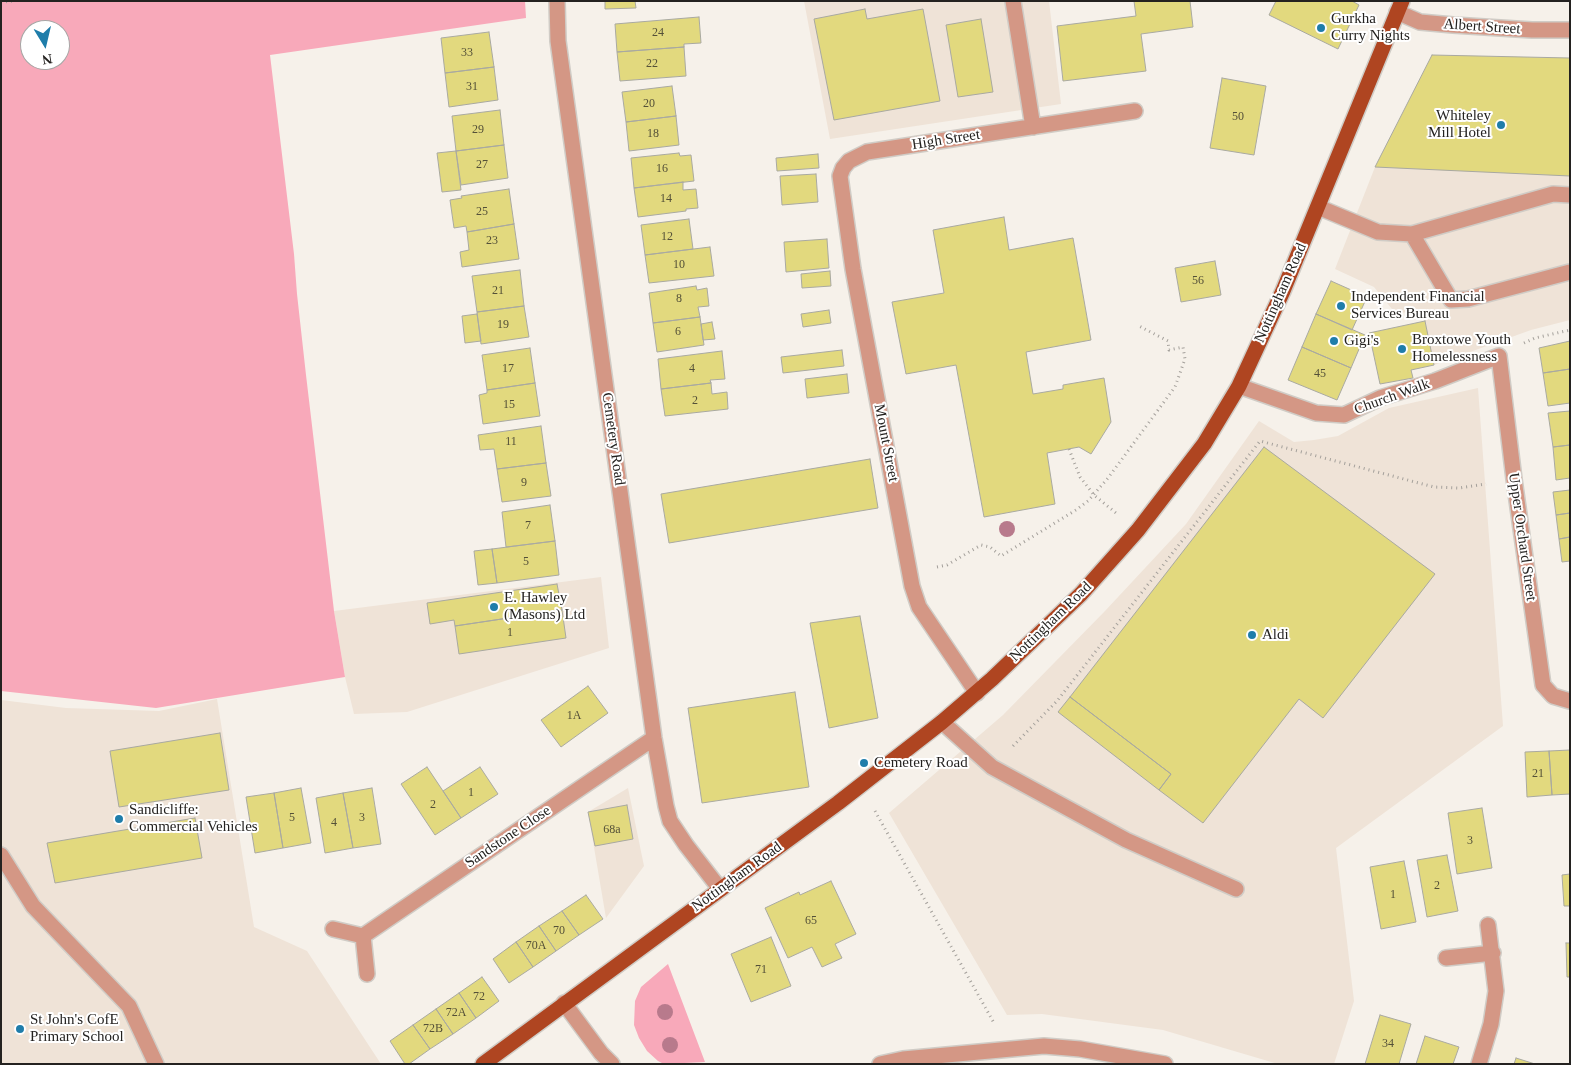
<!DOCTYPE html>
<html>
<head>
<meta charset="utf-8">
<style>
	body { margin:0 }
	#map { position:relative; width:1571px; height:1065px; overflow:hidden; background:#f6f1ea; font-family:"Times New Roman",serif }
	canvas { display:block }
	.frame { position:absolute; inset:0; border:2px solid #242220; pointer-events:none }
	.north { position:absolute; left:20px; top:20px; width:50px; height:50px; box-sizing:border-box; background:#fff; border:1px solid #a7a7a6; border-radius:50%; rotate:171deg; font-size:14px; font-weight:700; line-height:20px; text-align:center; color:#242220 }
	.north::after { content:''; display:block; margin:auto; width:18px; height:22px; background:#1f7daa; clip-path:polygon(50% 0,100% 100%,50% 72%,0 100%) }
</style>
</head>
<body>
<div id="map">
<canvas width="1571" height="1065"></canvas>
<div class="frame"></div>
<div class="north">N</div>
</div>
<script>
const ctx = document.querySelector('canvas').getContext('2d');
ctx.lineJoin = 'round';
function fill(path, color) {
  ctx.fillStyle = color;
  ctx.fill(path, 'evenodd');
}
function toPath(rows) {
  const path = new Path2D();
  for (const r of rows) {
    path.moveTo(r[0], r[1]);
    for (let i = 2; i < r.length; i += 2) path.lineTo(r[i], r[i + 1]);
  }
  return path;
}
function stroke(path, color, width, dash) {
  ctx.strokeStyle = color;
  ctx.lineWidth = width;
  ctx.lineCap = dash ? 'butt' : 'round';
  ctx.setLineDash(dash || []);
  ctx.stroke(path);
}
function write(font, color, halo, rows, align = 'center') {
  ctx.font = font + ' "Times New Roman",serif';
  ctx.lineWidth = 4;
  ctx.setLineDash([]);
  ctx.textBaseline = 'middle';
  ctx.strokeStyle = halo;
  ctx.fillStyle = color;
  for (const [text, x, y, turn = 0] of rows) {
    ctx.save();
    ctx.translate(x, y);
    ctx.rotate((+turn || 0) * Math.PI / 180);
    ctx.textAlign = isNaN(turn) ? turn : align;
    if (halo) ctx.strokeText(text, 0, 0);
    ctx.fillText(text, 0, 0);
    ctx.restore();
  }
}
fill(toPath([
	[804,1,1049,1,1061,104,830,139],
	[1432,55,1570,58,1570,320,1531,330,1434,365,1422,309,1396,314,1374,287,1335,269,1375,167],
	[1478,388,1503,726,1336,848,1354,1001,1334,1064,1278,1064,1163,1030,1042,1014,1007,1015,889,813,1003,715,1105,611,1186,524,1259,421,1294,442,1314,440,1338,436,1389,408],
	[601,577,609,648,407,712,354,714,345,677,334,611],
	[217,699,254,927,307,951,381,1064,1,1064,1,700,66,708,159,711],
	[628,788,644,866,606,918,588,812]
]), '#efe3d7');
fill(toPath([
	[1,1,525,1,526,18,270,55,294,254,297,294,306,375,334,611,345,677,156,708,1,691],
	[30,30,60,30,60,60,30,60],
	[668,964,705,1062,664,1064,658,1061,647,1051,639,1038,634,1025,635,1001,641,987]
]), '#f8a9ba');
const building = toPath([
	[605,1,635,1,636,8,605,9,605,1],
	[1134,1,1190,1,1193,27,1141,34,1146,71,1063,81,1057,26,1136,16,1134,1],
	[1276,1,1352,1,1359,5,1338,49,1269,15,1276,1],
	[865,9,867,19,923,9,940,101,834,120,814,19,865,9],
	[699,17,701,43,684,44,684,47,617,52,615,24,699,17],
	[981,19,993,92,958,97,946,25,981,19],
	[489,32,494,67,445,73,441,38,489,32],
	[684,47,686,76,620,81,617,52,684,47],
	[1432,55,1570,58,1570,176,1375,167,1432,55],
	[494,67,498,100,449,107,445,73,494,67],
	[1222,78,1266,86,1254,155,1210,148,1222,78],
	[672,86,676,116,626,122,622,92,672,86],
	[500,110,504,145,456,151,452,116,500,110],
	[676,116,679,145,629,151,626,122,676,116],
	[504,145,508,178,461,185,456,151,504,145],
	[456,151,461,190,442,192,437,153,456,151],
	[679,153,680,156,691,155,694,181,634,188,631,158,679,153],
	[818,154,819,168,777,171,776,158,818,154],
	[816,174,818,202,782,205,780,176,816,174],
	[683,182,683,190,696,189,698,208,686,209,686,211,638,217,634,188,683,182],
	[509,189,514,224,467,232,466,226,454,228,450,200,462,198,461,196,509,189],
	[1004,217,1009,250,1073,238,1091,340,1026,352,1033,394,1063,389,1063,385,1104,378,1111,422,1091,454,1079,447,1047,453,1055,504,984,517,956,365,906,374,892,302,944,293,933,230,1004,217],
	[689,219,693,249,645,255,641,225,689,219],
	[514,224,519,259,462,267,460,252,469,250,467,232,514,224],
	[827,239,829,268,786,272,784,242,827,239],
	[710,247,714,276,649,283,645,255,710,247],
	[1215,261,1221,295,1181,302,1175,268,1215,261],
	[520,270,524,306,477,312,472,276,520,270],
	[830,271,831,286,802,288,801,274,830,271],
	[1331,281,1367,297,1352,330,1316,314,1331,281],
	[696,286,697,290,707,288,709,306,698,307,700,317,653,323,649,293,696,286],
	[524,306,529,337,481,344,477,312,524,306],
	[829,310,831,323,803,327,801,314,829,310],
	[477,314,481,341,465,343,462,316,477,314],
	[1316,314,1365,335,1351,368,1302,347,1316,314],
	[700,317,704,345,657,352,653,323,700,317],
	[1425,321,1434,365,1411,370,1413,378,1380,384,1369,333,1425,321],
	[712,322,715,339,703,340,701,324,712,322],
	[1570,341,1570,369,1543,373,1539,348,1570,341],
	[1302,347,1351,368,1337,400,1288,380,1302,347],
	[530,348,535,383,487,390,482,355,530,348],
	[842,350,844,366,783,373,781,357,842,350],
	[722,351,725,379,710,380,711,383,661,389,658,359,722,351],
	[1570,369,1570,403,1548,406,1543,373,1570,369],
	[847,374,849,393,807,398,805,379,847,374],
	[535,383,540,416,483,424,479,395,487,393,487,390,535,383],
	[711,383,712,394,727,392,728,409,665,416,661,389,711,383],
	[1570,411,1570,445,1553,447,1548,413,1570,411],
	[541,426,546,463,497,469,494,449,480,450,478,435,541,426],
	[1570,445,1570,478,1556,480,1553,447,1570,445],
	[1264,447,1435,574,1323,718,1299,699,1203,823,1159,790,1171,774,1070,697,1264,447],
	[870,459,878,508,669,543,661,494,870,459],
	[546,463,551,496,502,502,497,469,546,463],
	[1570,490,1570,513,1556,515,1553,492,1570,490],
	[550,505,555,541,506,547,502,512,550,505],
	[1570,513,1570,537,1559,539,1556,515,1570,513],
	[1570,537,1570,561,1562,562,1559,539,1570,537],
	[555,541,559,575,497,583,492,549,555,541],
	[492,549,497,583,478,585,474,551,492,549],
	[557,584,562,610,455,626,454,620,430,624,427,603,557,584],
	[562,610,566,638,459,654,455,626,562,610],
	[860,616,878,718,829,728,810,623,860,616],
	[588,686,608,713,561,747,541,720,588,686],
	[795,692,809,787,702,803,688,708,795,692],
	[1070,697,1171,774,1159,790,1058,712,1070,697],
	[220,733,229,790,119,807,110,751,220,733],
	[1570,750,1570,794,1552,795,1549,751,1570,750],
	[1549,751,1552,795,1527,797,1525,752,1549,751],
	[427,767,461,818,435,835,401,784,427,767],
	[480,767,498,794,461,818,443,791,480,767],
	[301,788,311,843,283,848,274,793,301,788],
	[372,788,381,844,353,848,343,793,372,788],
	[274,793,283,848,255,853,246,797,274,793],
	[343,793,353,848,325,853,316,798,343,793],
	[627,805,633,839,595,846,588,812,627,805],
	[1482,808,1492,868,1457,874,1448,813,1482,808],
	[195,818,202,858,55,883,47,843,195,818],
	[1447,855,1458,911,1427,917,1417,860,1447,855],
	[1404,861,1416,922,1381,929,1370,867,1404,861],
	[1570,874,1570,906,1564,906,1562,875,1570,874],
	[831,881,856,934,835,944,842,958,822,967,812,947,788,958,765,908,799,892,800,895,831,881],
	[586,895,603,919,579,935,562,911,586,895],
	[562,911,579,935,556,951,539,926,562,911],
	[539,926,556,951,533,967,516,942,539,926],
	[771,937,791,986,751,1002,731,954,771,937],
	[516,942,533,967,509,983,493,959,516,942],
	[1566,943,1570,943,1570,977,1567,977,1566,943],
	[482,977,499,1001,476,1018,459,993,482,977],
	[459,993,476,1018,453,1034,436,1009,459,993],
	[436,1009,453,1034,430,1049,413,1025,436,1009],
	[1380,1015,1411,1024,1399,1064,1365,1064,1380,1015],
	[413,1025,430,1049,409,1064,405,1064,390,1041,413,1025],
	[1425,1036,1459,1047,1453,1064,1416,1064,1425,1036],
	[1516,1058,1535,1064,1514,1064,1516,1058]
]);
fill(building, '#e2d97e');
stroke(building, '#a9a9a1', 1);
const minor = toPath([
	[557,1,558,41,654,738,666,806,670,821,686,845,720,889],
	[1013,1,1033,127],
	[1397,12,1420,22,1453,25,1532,30,1570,30],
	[1318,207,1378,232,1412,234,1553,194,1570,195],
	[1412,234,1451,300,1468,299,1570,272],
	[1239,386,1316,413,1344,415,1380,398,1435,381,1499,356,1514,479,1543,685,1553,696,1570,701],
	[977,693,919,607,912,586,853,269,840,176,843,168,849,161,867,152,1135,111],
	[942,722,992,767,1126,840,1236,889],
	[1,855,33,906,129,1006,156,1064],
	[333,929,363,936,367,974],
	[363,936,654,738],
	[1446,958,1493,953],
	[564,1003,601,1053,612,1064],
	[880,1064,903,1059,1044,1046,1080,1049,1165,1064],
	[1479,1064,1491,1024,1496,991,1488,925]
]);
const major = toPath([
	[483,1064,838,803,942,722,992,679,1081,594,1138,530,1204,444,1239,386,1283,291,1402,1]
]);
stroke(minor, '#d0ccc6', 18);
stroke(major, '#d0ccc6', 18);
stroke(toPath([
	[1,2,15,1],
	[1524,343,1535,338,1570,330],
	[1069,449,1080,477,1094,495,1116,513],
	[937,567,947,565,981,545,990,547,1001,556,1076,510,1088,501,1108,478,1175,387,1185,359,1183,347,1169,350,1168,341,1137,325],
	[1013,746,1057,701,1260,441,1434,487,1459,488,1486,484],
	[875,811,994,1023]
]), '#a4a09b', 3, [1, 4]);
stroke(minor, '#d49785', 15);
stroke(major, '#af4521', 15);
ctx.fillStyle = '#b87a8c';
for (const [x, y] of [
	[1007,529],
	[665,1012],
	[670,1045]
]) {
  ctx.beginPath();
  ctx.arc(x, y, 8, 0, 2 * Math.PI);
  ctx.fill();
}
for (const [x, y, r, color] of [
	[1321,28,5,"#1f7daa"],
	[1501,125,5,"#1f7daa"],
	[1341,306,5,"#1f7daa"],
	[1334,341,5,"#1f7daa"],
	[1402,349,5,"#1f7daa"],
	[494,607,5,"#1f7daa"],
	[1252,635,5,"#1f7daa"],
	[864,763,5,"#1f7daa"],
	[119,819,5,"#1f7daa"],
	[20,1029,5,"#1f7daa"]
]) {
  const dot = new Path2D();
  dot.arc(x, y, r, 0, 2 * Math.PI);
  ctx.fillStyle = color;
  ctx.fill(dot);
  stroke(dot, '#fff', 2);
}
write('12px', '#545038', null, [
	["24",658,33],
	["33",467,53],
	["22",652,64],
	["31",472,87],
	["20",649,104],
	["50",1238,117],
	["29",478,130],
	["18",653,134],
	["27",482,165],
	["16",662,169],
	["14",666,199],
	["25",482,212],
	["12",667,237],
	["23",492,241],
	["10",679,265],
	["56",1198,281],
	["21",498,291],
	["8",679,299],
	["19",503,325],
	["6",678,332],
	["17",508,369],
	["4",692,369],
	["45",1320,374],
	["2",695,401],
	["15",509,405],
	["11",511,442],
	["9",524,483],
	["7",528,526],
	["5",526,562],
	["1",510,633],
	["1A",574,716],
	["21",1538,774],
	["1",471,793],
	["2",433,805],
	["5",292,818],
	["3",362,818],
	["4",334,823],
	["68a",612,830],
	["3",1470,841],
	["2",1437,886],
	["1",1393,895],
	["65",811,921],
	["70",559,931],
	["70A",536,946],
	["71",761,970],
	["72",479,997],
	["72A",456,1013],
	["72B",433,1029],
	["34",1388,1044]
]);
write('15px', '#242220', '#fff', [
	["Gurkha",1331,19],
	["Curry Nights",1331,36],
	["Whiteley",1491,116,"right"],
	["Mill Hotel",1491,133,"right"],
	["Independent Financial",1351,297],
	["Services Bureau",1351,314],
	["Broxtowe Youth",1412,340],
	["Homelessness",1412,357],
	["Gigi's",1344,341],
	["E. Hawley",504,598],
	["(Masons) Ltd",504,615],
	["Aldi",1262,635],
	["Cemetery Road",874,763],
	["Sandicliffe:",129,810],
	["Commercial Vehicles",129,827],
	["St John's CofE",30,1020],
	["Primary School",30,1037]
], 'left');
write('15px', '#242220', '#fff', [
	["Albert Street",1482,27,4],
	["High Street",946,140,-9],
	["Nottingham Road",1281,293,-66],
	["Church Walk",1392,397,-20],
	["Cemetery Road",613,439,82],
	["Mount Street",886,443,79],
	["Upper Orchard Street",1522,537,82],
	["Nottingham Road",1051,622,-44],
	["Sandstone Close",508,837,-34],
	["Nottingham Road",737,877,-36]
]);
</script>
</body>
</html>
